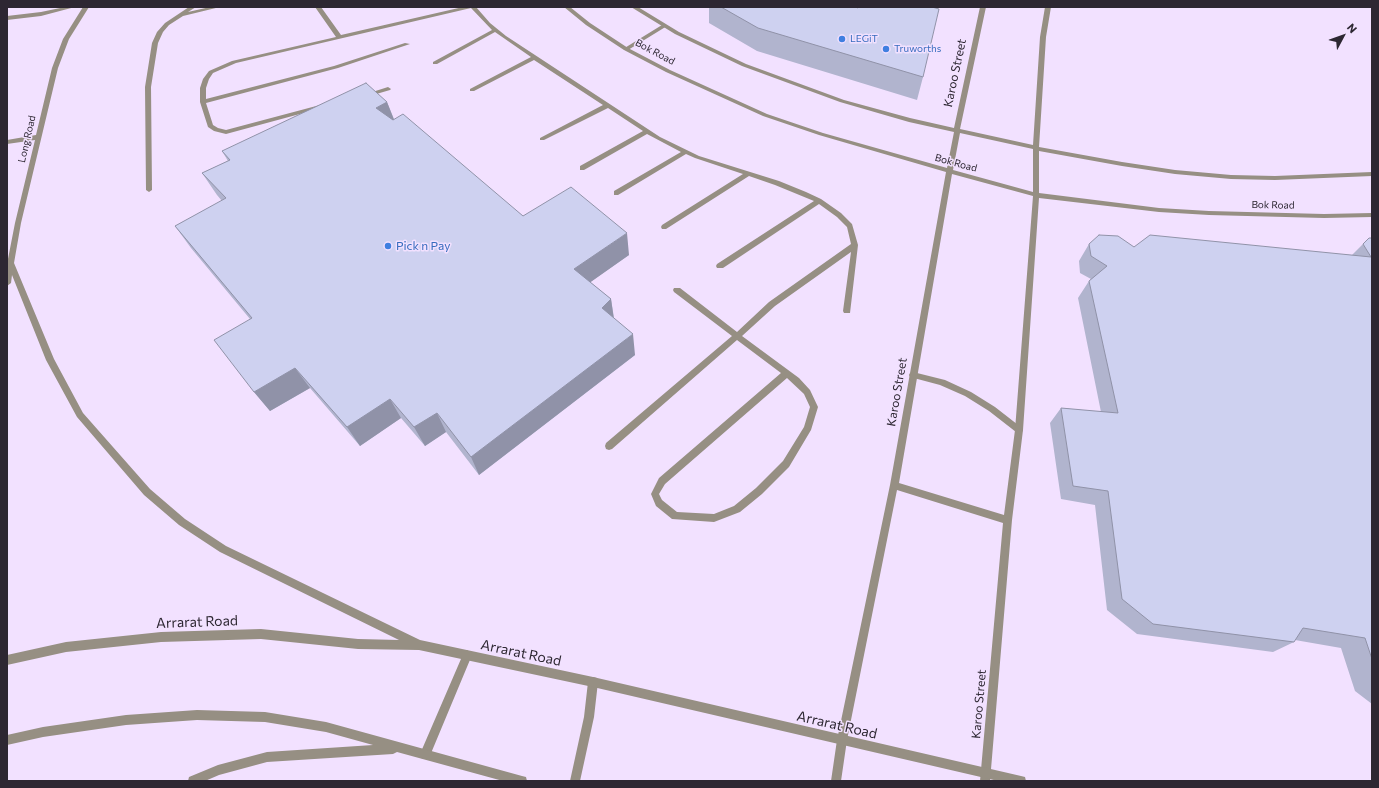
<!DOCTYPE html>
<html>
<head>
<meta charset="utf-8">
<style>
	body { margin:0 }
	#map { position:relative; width:1379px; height:788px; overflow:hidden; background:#f2e1ff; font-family:Commissioner,sans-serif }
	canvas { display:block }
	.frame { position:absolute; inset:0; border:8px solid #2d2732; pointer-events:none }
	.north { position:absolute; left:1323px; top:16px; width:40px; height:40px; -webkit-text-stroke:3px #f2e1ff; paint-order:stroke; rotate:49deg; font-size:11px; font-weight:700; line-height:16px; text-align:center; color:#2d2732 }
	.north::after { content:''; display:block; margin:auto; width:14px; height:18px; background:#2d2732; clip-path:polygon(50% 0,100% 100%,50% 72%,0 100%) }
</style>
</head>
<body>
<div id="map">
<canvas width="1379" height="788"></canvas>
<div class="frame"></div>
<div class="north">N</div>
</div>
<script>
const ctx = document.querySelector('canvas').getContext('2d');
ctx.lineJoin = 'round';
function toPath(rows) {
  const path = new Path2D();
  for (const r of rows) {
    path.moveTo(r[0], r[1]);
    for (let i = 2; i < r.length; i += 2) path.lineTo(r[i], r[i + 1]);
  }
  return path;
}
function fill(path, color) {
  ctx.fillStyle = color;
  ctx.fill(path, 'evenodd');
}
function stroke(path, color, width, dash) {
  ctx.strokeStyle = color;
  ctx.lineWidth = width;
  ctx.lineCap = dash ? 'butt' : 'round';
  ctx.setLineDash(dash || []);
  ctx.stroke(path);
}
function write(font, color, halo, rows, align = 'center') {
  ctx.font = font + ' Commissioner,sans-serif';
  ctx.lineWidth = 3;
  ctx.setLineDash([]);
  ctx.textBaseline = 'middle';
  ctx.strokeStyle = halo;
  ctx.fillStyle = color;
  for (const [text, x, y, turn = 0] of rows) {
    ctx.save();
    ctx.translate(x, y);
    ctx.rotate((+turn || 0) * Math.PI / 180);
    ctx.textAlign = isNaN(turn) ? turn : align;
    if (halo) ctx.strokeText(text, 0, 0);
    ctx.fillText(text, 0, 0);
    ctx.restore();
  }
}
fill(toPath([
	[189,7,196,7,188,12,210,7,220,7,183,16,169,25,163,32,158,43,151,87,152,190,149,192,146,190,145,87,152,43,157,32,165,23,189,7],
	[315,7,321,7,341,35,463,7,476,7,490,23,506,36,660,137,699,156,779,181,806,192,821,199,841,213,852,224,858,245,850,313,844,313,843,311,851,252,775,306,742,336,799,378,810,390,818,407,811,430,789,467,762,494,740,512,714,522,672,519,656,506,651,494,659,478,781,373,737,340,612,449,609,450,606,449,605,446,606,443,732,336,674,292,673,290,674,288,680,288,737,332,769,302,851,244,847,227,837,217,819,204,723,268,717,268,716,266,717,264,814,201,775,185,749,176,666,229,662,229,661,227,662,225,743,174,695,158,686,154,618,195,614,195,614,191,681,152,647,134,584,170,580,170,580,166,643,131,608,108,544,140,540,140,540,138,603,105,534,60,474,91,470,91,470,89,531,57,495,32,437,64,433,64,433,62,492,30,471,8,236,63,213,73,209,79,206,88,206,99,334,66,405,43,410,44,338,68,206,103,213,125,218,128,226,130,320,105,323,107,322,108,226,134,214,131,208,127,200,102,200,88,203,79,209,71,232,61,336,37,315,7],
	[787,378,804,394,810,407,804,427,783,461,756,488,734,506,714,514,677,512,662,500,659,494,665,484,787,378],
	[662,25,667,26,628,50,623,49,662,25],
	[388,87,391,89,390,90,366,97,363,95,388,87],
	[913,372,945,380,971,392,995,407,1022,428,1023,430,1022,432,1019,434,1016,432,989,411,965,396,940,385,910,377,909,375,910,373,913,372],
	[467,650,470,652,472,655,429,758,425,759,421,758,420,754,464,652,467,650],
	[593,677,597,678,598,682,594,717,580,781,570,781,584,717,588,682,589,678,593,677]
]), '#968f83');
fill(toPath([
	[564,7,570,7,590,23,628,48,670,70,767,114,823,133,947,168,954,132,909,122,840,102,742,66,675,34,631,7,638,7,679,32,746,64,844,100,910,118,954,128,980,7,986,7,960,129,1033,145,1040,37,1045,7,1051,7,1046,37,1039,147,1122,162,1175,170,1231,175,1275,176,1372,172,1372,176,1275,180,1231,179,1175,174,1122,166,1039,151,1039,193,1159,208,1209,211,1324,214,1372,213,1372,217,1324,218,1209,215,1159,212,1039,198,1023,430,1012,520,990,781,980,781,1003,523,897,490,847,740,841,781,831,781,837,740,890,485,946,172,819,135,763,116,666,72,624,50,586,25,564,7],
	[960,133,1033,149,1033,192,953,170,960,133],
	[952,174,1033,196,1015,430,1004,515,899,483,952,174]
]), '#968f83');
fill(toPath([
	[65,7,75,7,41,16,7,20,7,16,41,12,65,7],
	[83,7,89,7,69,39,58,68,21,223,14,263,54,359,83,413,150,489,185,519,226,546,420,640,593,677,1021,776,1025,777,1026,781,998,781,593,687,419,650,358,649,261,639,161,642,66,652,7,665,7,655,66,642,161,632,261,629,358,639,399,640,220,552,179,525,144,495,77,417,46,360,12,275,11,283,7,286,7,264,15,223,35,140,7,144,7,140,36,135,52,68,63,39,83,7],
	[197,710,265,712,326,722,522,776,526,777,527,781,503,781,397,752,393,754,267,762,219,775,205,781,188,781,189,777,218,765,267,752,373,745,326,732,265,722,197,720,126,725,43,737,7,745,7,735,43,727,126,715,197,710]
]), '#968f83');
fill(toPath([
	[709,7,856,7,923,77,917,100,757,51,709,23],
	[387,102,394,119,523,216,629,255,590,282,611,299,614,318,635,355,479,475,446,432,425,446,401,418,360,446,310,388,270,411,254,392,250,319,191,248,175,226,222,201,217,195,202,173,228,161,222,151],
	[1369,238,1372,238,1372,704,1355,691,1341,648,1295,640,1294,642,1273,652,1137,634,1107,610,1095,505,1061,499,1050,423,1061,408,1101,412,1078,298,1089,281,1091,279,1080,273,1079,261,1089,244,1134,247,1352,255]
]), '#b1b4ce');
fill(toPath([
	[387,102,396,125,376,108],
	[627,233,629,255,578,291,574,269],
	[611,299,614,320,602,308],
	[633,334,635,355,479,475,471,457],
	[295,368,310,388,270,411,254,392],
	[390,399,401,418,360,446,347,427],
	[437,413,446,432,425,446,414,427]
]), '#9092a8');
const building = toPath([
	[721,7,856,7,858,8,859,7,932,7,939,9,923,77,758,28,721,7],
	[366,83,387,102,376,108,393,120,403,114,523,216,571,187,627,233,574,269,611,299,602,308,633,334,471,457,437,413,414,427,390,399,347,427,295,368,254,392,214,340,252,318,175,226,226,198,202,173,230,160,222,151,366,83],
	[1099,235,1118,236,1134,247,1150,235,1371,257,1363,244,1369,238,1372,238,1372,659,1365,638,1303,628,1294,642,1153,624,1122,599,1108,491,1073,486,1061,408,1118,413,1089,281,1107,266,1091,256,1089,244,1099,235]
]);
fill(building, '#ced1f0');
stroke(building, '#9092a8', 1);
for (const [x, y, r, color] of [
	[842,39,4,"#3f7fe0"],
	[886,49,4,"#3f7fe0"],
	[388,246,4,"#3f7fe0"]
]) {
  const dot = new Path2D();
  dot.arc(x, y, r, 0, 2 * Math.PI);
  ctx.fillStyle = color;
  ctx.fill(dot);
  stroke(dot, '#f2e1ff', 1.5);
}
write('10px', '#366cbe', '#f2e1ff', [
	["LEGiT",850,39],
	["Truworths",894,49]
], 'left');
write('10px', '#2d2732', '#f2e1ff', [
	["Bok Road",655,52,28],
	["Long Road",27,139,-77],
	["Bok Road",956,163,15],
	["Bok Road",1273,205,1]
]);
write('12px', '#2d2732', '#f2e1ff', [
	["Karoo Street",955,73,-78],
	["Karoo Street",897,392,-80],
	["Karoo Street",979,704,-85]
]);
write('12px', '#366cbe', '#f2e1ff', [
	["Pick n Pay",396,246]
], 'left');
write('14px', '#2d2732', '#f2e1ff', [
	["Arrarat Road",197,622,-2],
	["Arrarat Road",521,653,12],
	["Arrarat Road",837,725,13]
]);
</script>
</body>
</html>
